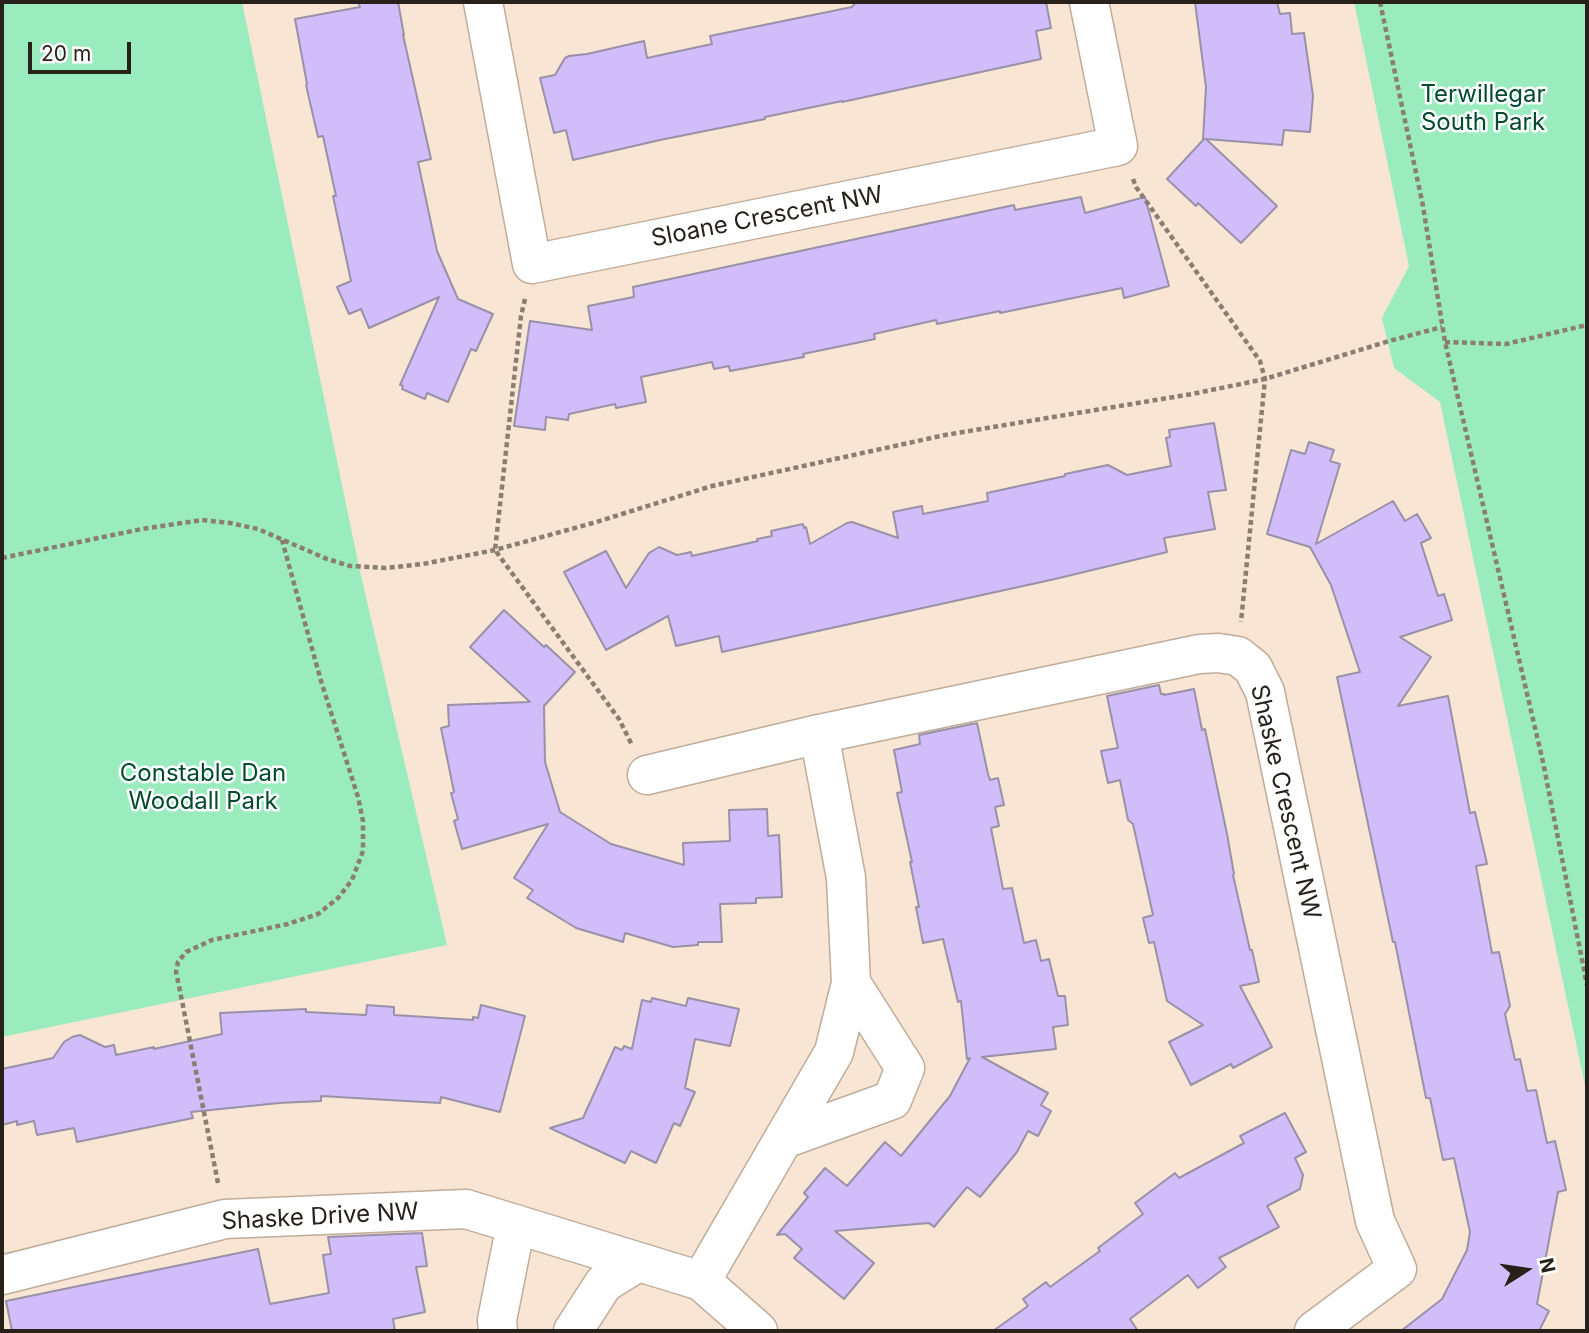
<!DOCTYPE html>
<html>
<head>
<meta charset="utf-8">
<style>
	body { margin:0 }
	#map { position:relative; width:1589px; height:1333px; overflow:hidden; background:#f9e5d3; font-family:Inter,sans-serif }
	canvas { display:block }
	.frame { position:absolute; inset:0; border:4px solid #28211a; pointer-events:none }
	.north { position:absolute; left:1491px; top:1235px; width:70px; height:70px; -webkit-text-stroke:5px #fff; paint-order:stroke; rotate:78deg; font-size:19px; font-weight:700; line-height:28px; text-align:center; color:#28211a }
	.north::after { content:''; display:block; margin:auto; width:24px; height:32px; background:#28211a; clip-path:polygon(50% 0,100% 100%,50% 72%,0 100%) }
	.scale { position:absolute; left:28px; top:42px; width:103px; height:32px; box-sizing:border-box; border:4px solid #28211a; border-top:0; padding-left:9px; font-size:21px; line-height:24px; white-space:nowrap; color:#28211a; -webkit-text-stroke:5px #fff; paint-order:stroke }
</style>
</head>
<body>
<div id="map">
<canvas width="1589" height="1333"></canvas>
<div class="frame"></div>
<div class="north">N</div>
<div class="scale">20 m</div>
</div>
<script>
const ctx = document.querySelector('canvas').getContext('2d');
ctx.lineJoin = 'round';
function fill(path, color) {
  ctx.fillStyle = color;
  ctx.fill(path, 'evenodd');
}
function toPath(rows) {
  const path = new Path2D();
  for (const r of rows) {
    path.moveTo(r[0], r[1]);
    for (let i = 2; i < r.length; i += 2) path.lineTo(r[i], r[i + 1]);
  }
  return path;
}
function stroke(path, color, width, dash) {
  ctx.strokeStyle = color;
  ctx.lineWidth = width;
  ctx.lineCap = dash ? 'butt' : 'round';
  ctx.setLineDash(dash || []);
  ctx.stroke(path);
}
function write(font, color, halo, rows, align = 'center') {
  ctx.font = font + ' Inter,sans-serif';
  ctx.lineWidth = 5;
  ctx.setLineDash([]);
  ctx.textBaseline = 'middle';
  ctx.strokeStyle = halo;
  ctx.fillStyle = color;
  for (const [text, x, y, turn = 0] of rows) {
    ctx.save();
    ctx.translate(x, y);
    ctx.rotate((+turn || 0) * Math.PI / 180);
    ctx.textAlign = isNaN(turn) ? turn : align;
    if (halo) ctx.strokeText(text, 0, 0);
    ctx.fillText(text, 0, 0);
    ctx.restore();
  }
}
fill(toPath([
	[2,2,242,2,359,567,447,945,2,1037],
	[1354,2,1587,2,1587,1095,1440,402,1394,368,1382,318,1409,266]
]), '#9aecbf');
const building = toPath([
	[358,2,398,2,404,35,403,35,431,159,418,162,437,251,458,299,493,314,476,351,471,349,448,402,427,393,425,399,402,389,403,386,400,385,439,297,369,328,361,309,349,314,337,287,351,281,333,196,336,196,323,136,318,137,306,85,307,84,295,19,360,7,358,2],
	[856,2,1046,2,1051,28,1036,31,1041,59,842,102,842,101,765,117,765,119,660,140,573,160,566,130,554,133,540,78,555,75,565,58,569,56,587,54,644,41,647,58,712,44,710,36,852,7,856,2],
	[1195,2,1277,2,1280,14,1290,13,1292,34,1304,33,1313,96,1310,132,1284,130,1282,145,1206,139,1277,206,1241,243,1198,203,1196,206,1167,179,1204,139,1203,139,1206,87,1195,2],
	[1081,197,1085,213,1145,197,1169,286,1124,298,1122,288,1000,313,1000,311,937,324,936,320,874,334,875,339,803,354,804,357,730,371,729,366,714,369,712,362,641,377,646,402,616,408,615,404,569,414,568,420,546,417,545,430,514,426,530,321,592,330,588,306,634,297,633,287,1014,205,1015,210,1081,197],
	[1214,423,1226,490,1208,492,1215,529,1164,538,1167,552,1055,579,722,652,719,636,676,646,668,616,606,650,564,572,606,551,626,588,649,553,659,547,677,555,691,552,692,556,758,541,757,539,772,536,771,531,803,524,804,528,806,527,810,544,847,523,852,522,898,538,893,512,922,506,923,514,988,501,987,493,1065,476,1065,474,1108,465,1127,475,1171,466,1166,438,1170,437,1169,430,1214,423],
	[1309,442,1334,450,1330,461,1340,464,1316,544,1393,501,1405,521,1417,514,1431,538,1421,543,1438,596,1444,594,1452,620,1400,637,1431,657,1398,706,1448,696,1470,813,1475,812,1487,864,1476,866,1492,953,1499,952,1510,1006,1505,1014,1515,1060,1520,1059,1527,1091,1536,1090,1547,1143,1555,1141,1566,1190,1558,1192,1537,1304,1549,1311,1539,1331,1401,1331,1442,1299,1467,1250,1470,1232,1454,1158,1443,1160,1430,1098,1426,1098,1395,942,1393,942,1337,677,1360,672,1331,585,1310,547,1267,534,1291,450,1305,454,1309,442],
	[504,610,544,647,546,645,575,672,544,706,545,762,560,812,611,844,684,865,683,843,730,841,729,810,767,809,768,836,779,835,782,897,756,898,756,903,720,904,722,942,698,942,698,945,673,947,625,933,623,942,576,928,527,898,533,890,514,878,548,824,462,849,454,821,458,819,451,793,454,792,441,728,449,726,448,705,530,702,470,647,504,610],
	[1159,685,1161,694,1164,694,1164,695,1194,689,1202,730,1205,729,1227,834,1234,874,1233,875,1250,950,1252,950,1259,982,1240,986,1272,1047,1233,1068,1231,1064,1191,1085,1169,1042,1203,1025,1167,1001,1154,942,1149,943,1143,918,1153,915,1133,824,1128,820,1120,780,1108,783,1101,751,1118,748,1107,696,1159,685],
	[977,723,988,774,990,780,998,778,1004,805,995,807,999,826,991,828,1003,889,1012,888,1024,943,1036,940,1041,961,1049,959,1058,996,1065,996,1068,1025,1053,1027,1056,1049,982,1057,1048,1093,1041,1105,1051,1111,1038,1136,1028,1131,1017,1152,980,1197,967,1187,934,1227,929,1223,835,1231,874,1263,844,1299,794,1258,802,1249,785,1234,777,1235,808,1197,804,1193,825,1168,847,1186,885,1142,901,1156,950,1096,970,1058,967,1059,961,1001,958,1002,943,939,923,943,916,907,919,907,910,862,912,862,897,793,902,792,894,750,920,744,919,735,977,723],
	[652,998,686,1006,688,998,739,1009,730,1046,695,1039,685,1088,695,1092,680,1126,674,1123,656,1163,631,1151,625,1163,550,1128,583,1118,615,1047,622,1050,624,1046,632,1049,642,1000,651,1002,652,998],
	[367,1005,394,1007,394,1015,473,1020,473,1017,478,1018,481,1005,525,1016,500,1112,441,1097,440,1103,321,1096,321,1101,279,1103,191,1112,193,1118,77,1142,74,1128,37,1135,34,1121,17,1125,17,1121,2,1125,2,1069,53,1058,64,1042,72,1037,80,1035,105,1047,114,1045,116,1055,154,1047,154,1049,222,1034,220,1013,306,1009,306,1012,366,1015,367,1005],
	[1285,1113,1306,1152,1295,1158,1303,1175,1300,1189,1267,1206,1279,1227,1219,1258,1226,1267,1198,1288,1188,1275,1130,1319,1138,1331,993,1331,1028,1306,1023,1299,1046,1282,1050,1287,1100,1251,1098,1248,1143,1214,1135,1203,1175,1173,1179,1178,1244,1143,1240,1136,1285,1113],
	[422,1233,427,1266,416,1267,425,1312,393,1319,395,1331,12,1331,6,1301,258,1249,270,1304,329,1293,323,1255,331,1254,328,1237,422,1233]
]);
fill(building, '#d2bdfb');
stroke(building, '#9891a7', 2);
const minor = toPath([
	[483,2,532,264,1118,146,1089,2],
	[647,775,819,734,1199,654,1218,653,1238,656,1253,668,1265,692,1375,1221,1397,1269,1314,1331],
	[784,1139,892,1100,905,1068,851,983],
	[2,1275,225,1219,466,1209,701,1281,758,1331],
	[701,1281,834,1052,851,983,846,878,819,734],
	[498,1331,497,1320,516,1224],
	[573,1331,604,1283,638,1262]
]);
stroke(minor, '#bfac9b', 41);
stroke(toPath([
	[1380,2,1423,206,1445,342,1543,762,1587,985],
	[1133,179,1136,187,1260,361,1265,379,1241,622],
	[525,299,521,316,495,550,619,719,632,745],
	[1445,342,1506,344,1587,325],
	[2,558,142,529,202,520,230,523,258,529,327,559,350,566,386,568,423,564,495,550,593,523,712,486,753,477,945,435,1192,394,1265,379,1389,341,1442,327],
	[218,1183,179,986,176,972,178,962,186,952,212,940,288,924,318,914,338,898,352,880,363,851,363,821,358,797,321,681,282,540]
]), '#8a7d71', 4.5, [5, 3.5]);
stroke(minor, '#fff', 38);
write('24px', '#004b2d', '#fff', [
	["Terwillegar",1483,95],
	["South Park",1483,123],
	["Constable Dan",203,774],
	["Woodall Park",203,802]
]);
write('24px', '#28211a', '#fff', [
	["Sloane Crescent NW",767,217,-11],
	["Shaske Crescent NW",1285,802,77],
	["Shaske Drive NW",320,1217,-3]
]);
</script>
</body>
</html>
